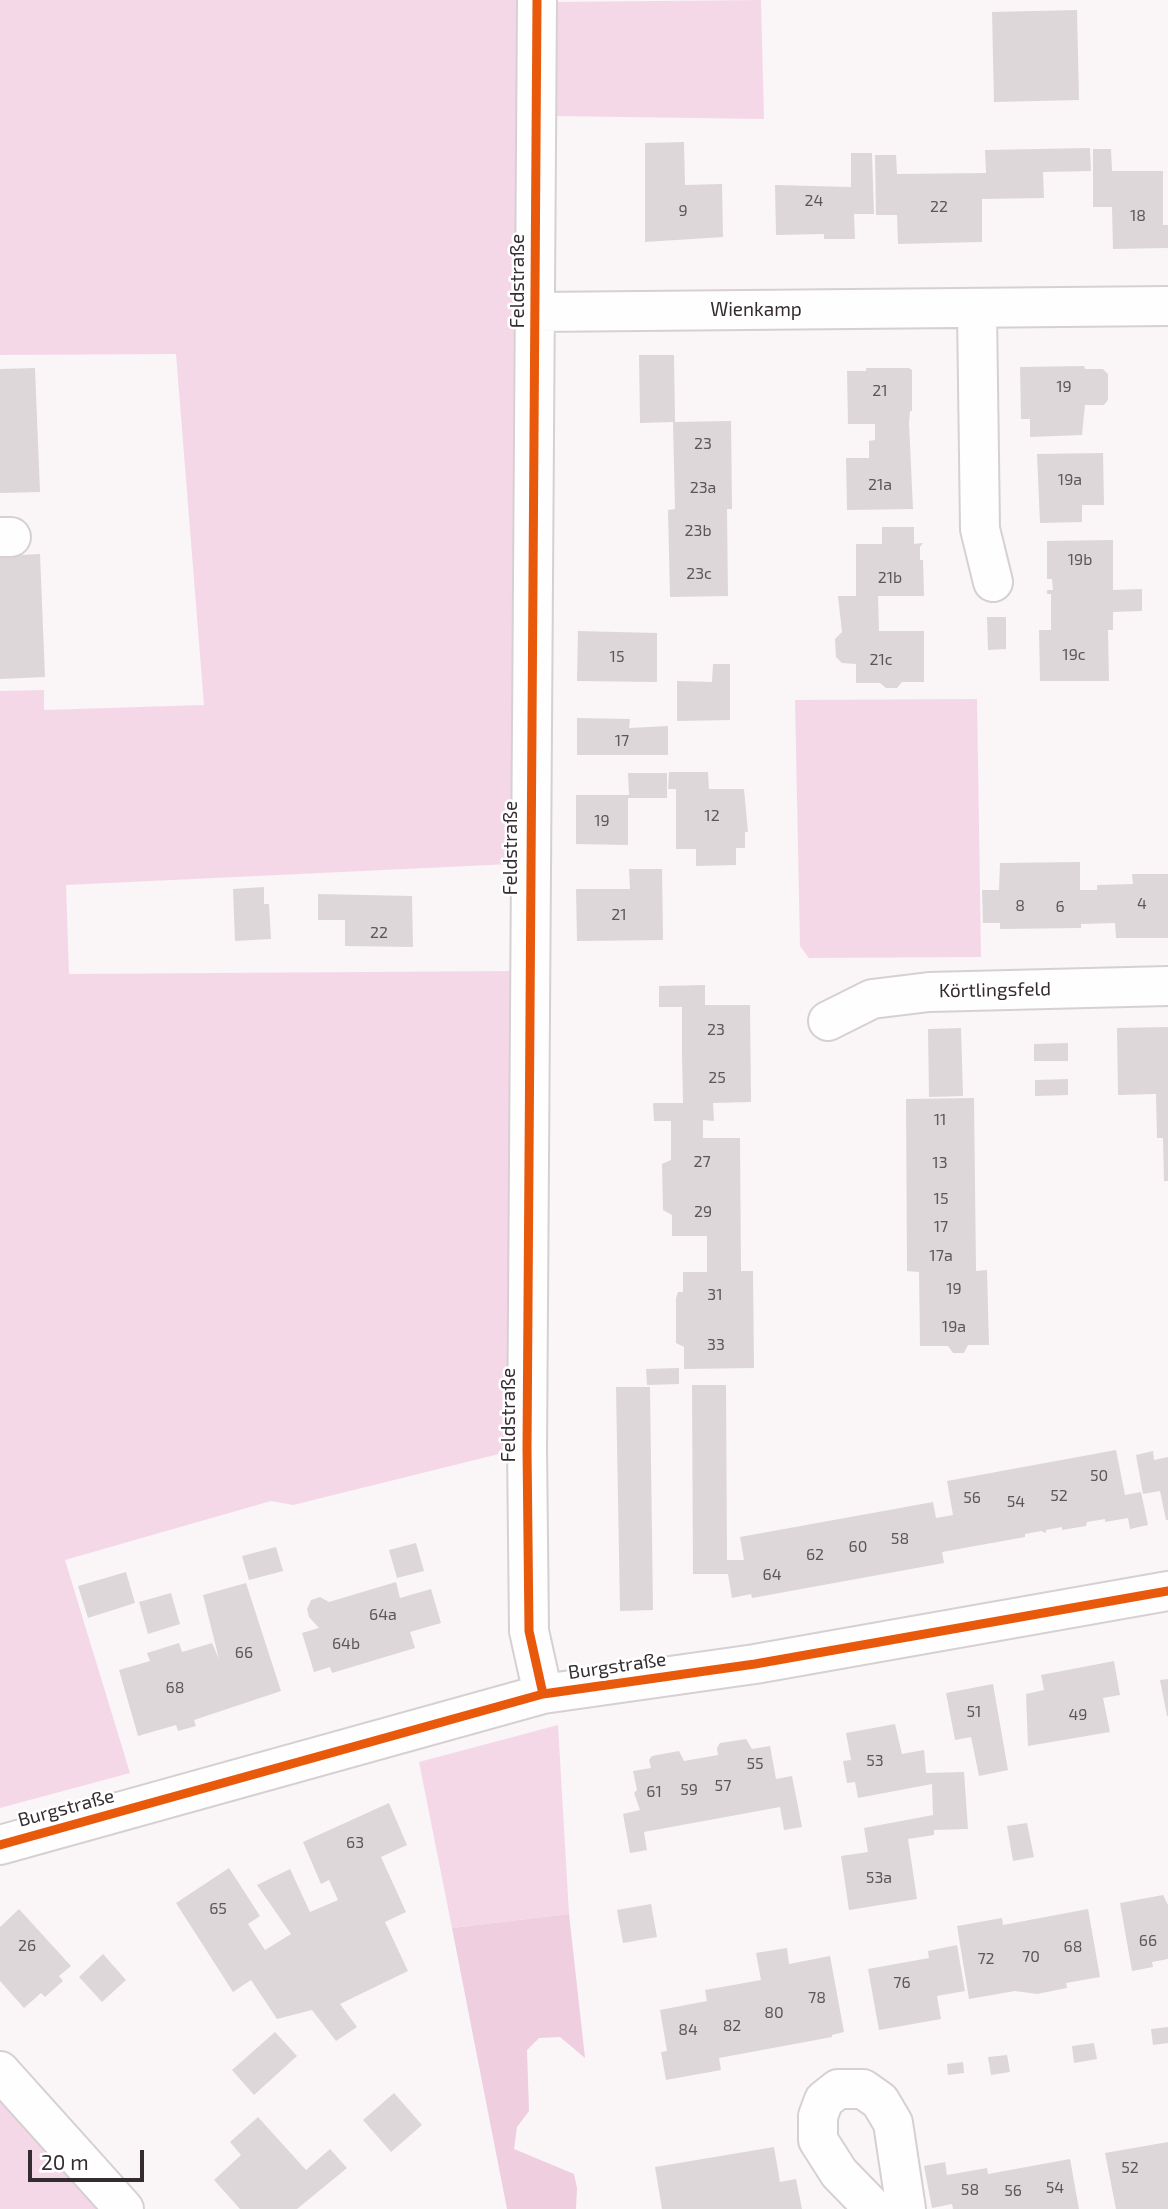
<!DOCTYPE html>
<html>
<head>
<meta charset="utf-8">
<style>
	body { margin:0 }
	#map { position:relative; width:1168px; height:2209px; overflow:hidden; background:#faf5f7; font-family:"Exo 2",sans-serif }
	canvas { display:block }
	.scale { position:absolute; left:28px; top:2150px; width:116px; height:32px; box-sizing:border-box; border:4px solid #342c30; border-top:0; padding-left:9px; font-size:21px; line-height:24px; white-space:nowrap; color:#342c30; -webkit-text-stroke:5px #fff; paint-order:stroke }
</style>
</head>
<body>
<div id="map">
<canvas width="1168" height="2209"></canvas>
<div class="scale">20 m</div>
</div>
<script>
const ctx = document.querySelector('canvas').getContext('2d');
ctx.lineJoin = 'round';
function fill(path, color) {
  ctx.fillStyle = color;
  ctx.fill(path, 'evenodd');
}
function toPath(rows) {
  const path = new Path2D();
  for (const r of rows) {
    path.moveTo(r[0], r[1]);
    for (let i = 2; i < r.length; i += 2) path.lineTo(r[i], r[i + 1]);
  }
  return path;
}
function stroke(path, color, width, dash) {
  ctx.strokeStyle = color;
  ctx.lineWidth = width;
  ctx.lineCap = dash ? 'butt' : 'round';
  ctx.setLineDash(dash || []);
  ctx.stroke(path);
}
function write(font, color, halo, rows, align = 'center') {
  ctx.font = font + ' "Exo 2",sans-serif';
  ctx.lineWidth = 5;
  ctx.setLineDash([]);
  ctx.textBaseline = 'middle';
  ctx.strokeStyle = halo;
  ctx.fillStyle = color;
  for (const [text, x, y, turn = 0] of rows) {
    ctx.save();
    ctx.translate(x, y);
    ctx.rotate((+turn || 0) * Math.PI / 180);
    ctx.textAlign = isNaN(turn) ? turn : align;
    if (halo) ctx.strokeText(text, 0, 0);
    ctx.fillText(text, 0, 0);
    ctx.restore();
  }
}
fill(toPath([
	[0,0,520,0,521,312,511,864,66,885,69,974,511,971,507,1452,293,1505,271,1501,65,1560,130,1773,0,1808,0,691,44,690,44,710,204,705,176,354,0,355],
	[761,0,764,119,553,116,554,2],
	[977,699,981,957,809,958,800,946,795,700],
	[558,1725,569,1914,452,1928,419,1762],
	[0,2100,99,2209,0,2209]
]), '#f5d8e7');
fill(toPath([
	[569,1914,585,2058,560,2037,539,2038,527,2050,529,2111,517,2127,514,2149,574,2174,577,2188,576,2209,507,2209,452,1928]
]), '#eecedf');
fill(toPath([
	[1077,10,1079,100,994,102,992,12],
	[684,142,685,185,722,184,723,237,645,242,645,143],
	[1090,148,1091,171,1043,172,1044,198,982,199,982,242,898,244,897,215,876,215,875,155,896,155,897,174,986,173,985,150],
	[1093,149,1111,149,1112,171,1163,171,1163,225,1168,225,1168,248,1113,249,1112,207,1093,207],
	[851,153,872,153,874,214,854,214,855,239,824,239,824,234,776,235,775,185,851,187],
	[639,355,674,355,675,422,731,421,732,509,727,509,728,596,670,597,668,510,675,509,673,422,640,423],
	[1084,366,1085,369,1103,369,1108,374,1108,400,1104,405,1085,405,1082,435,1030,437,1030,419,1021,419,1020,367],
	[35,368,40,492,0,493,0,369],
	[866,368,909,368,912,370,912,411,910,411,909,423,913,509,847,510,846,458,869,458,869,441,875,440,875,424,848,424,847,371,866,371],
	[1103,453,1104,505,1082,505,1082,522,1040,523,1037,454],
	[882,527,914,527,914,544,923,543,920,547,920,560,923,560,924,596,878,596,879,631,924,631,924,682,902,682,897,688,886,688,880,683,856,683,856,664,842,663,836,657,835,639,842,632,838,596,856,596,856,544,882,544],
	[1113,540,1113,590,1142,589,1142,611,1113,612,1113,630,1108,630,1109,681,1040,681,1039,630,1051,630,1051,594,1047,594,1047,590,1053,590,1052,579,1047,579,1047,541],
	[40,554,45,677,0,679,0,556],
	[987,617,1006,617,1006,649,988,650],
	[578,631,657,633,657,682,577,681],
	[713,664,730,664,730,720,677,721,677,681,712,682],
	[577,718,630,719,629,728,668,726,668,755,577,755],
	[669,772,708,772,709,789,744,789,748,832,745,832,745,848,736,848,736,865,696,866,696,849,676,849,676,789,668,789],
	[628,773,667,773,667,798,628,798,628,845,576,844,576,795,629,795],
	[1080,862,1080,890,1097,890,1097,885,1133,884,1132,874,1168,874,1168,938,1116,938,1115,923,1081,924,1081,928,1000,929,1000,923,983,923,982,890,999,890,1000,863],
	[629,869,662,869,663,940,577,941,576,889,630,889],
	[264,887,264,904,269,904,271,939,235,941,233,889],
	[318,894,412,896,413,947,345,946,345,920,318,920],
	[705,985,705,1005,750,1005,751,1102,713,1103,714,1121,703,1120,703,1138,740,1138,741,1271,753,1271,754,1368,684,1369,684,1347,676,1343,676,1298,678,1292,683,1292,683,1272,707,1272,707,1236,672,1236,672,1215,663,1210,662,1164,671,1160,671,1121,654,1121,653,1103,683,1103,682,1055,682,1007,659,1007,659,986],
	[1168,1027,1168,1181,1164,1181,1163,1138,1157,1138,1156,1094,1118,1095,1117,1028],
	[961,1028,963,1096,929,1097,928,1029],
	[1068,1043,1068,1061,1034,1061,1034,1044],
	[1068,1079,1068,1095,1035,1096,1035,1080],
	[974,1098,976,1271,987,1270,989,1345,968,1345,964,1353,953,1353,948,1346,920,1346,919,1272,907,1271,906,1099],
	[679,1368,679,1384,647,1385,646,1369],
	[692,1385,726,1385,727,1560,744,1560,740,1537,933,1502,936,1518,953,1515,947,1481,1116,1450,1125,1495,1141,1492,1148,1525,1130,1529,1128,1518,1105,1522,1105,1519,1087,1522,1086,1526,1062,1530,1062,1527,1046,1530,1046,1533,1041,1531,1025,1534,1025,1537,942,1552,944,1563,752,1598,751,1594,732,1598,728,1574,693,1574],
	[616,1387,650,1387,653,1610,620,1611],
	[1153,1451,1154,1460,1168,1457,1168,1520,1166,1520,1160,1491,1143,1494,1136,1455],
	[416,1543,424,1571,397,1578,389,1550],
	[276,1547,283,1571,249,1580,242,1556],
	[126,1572,135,1603,88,1618,78,1586],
	[396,1582,400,1598,431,1589,441,1623,410,1632,415,1648,332,1673,330,1667,314,1672,302,1633,319,1628,309,1617,307,1609,311,1600,320,1597,329,1602],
	[246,1583,281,1691,194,1720,196,1726,178,1731,176,1725,138,1736,119,1670,150,1661,147,1653,179,1643,182,1652,212,1643,219,1659,203,1595],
	[171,1593,180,1624,148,1634,139,1602],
	[1114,1661,1120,1695,1103,1698,1110,1732,1028,1746,1026,1694,1044,1690,1041,1675],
	[1168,1679,1168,1716,1167,1716,1160,1680],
	[993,1684,1008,1770,979,1776,971,1737,955,1740,946,1693],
	[895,1724,902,1754,924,1750,926,1773,964,1772,968,1829,934,1830,934,1835,908,1839,917,1899,849,1910,841,1856,868,1852,864,1828,933,1815,932,1784,858,1798,855,1782,847,1783,843,1761,851,1760,846,1733],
	[746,1739,752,1749,770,1746,776,1779,792,1776,802,1827,784,1830,780,1807,644,1832,647,1850,630,1853,623,1814,640,1810,634,1793,637,1790,633,1771,651,1768,649,1760,652,1756,679,1751,684,1761,718,1755,717,1748,720,1743],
	[389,1803,407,1845,381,1857,406,1912,385,1922,408,1971,340,2004,357,2027,336,2041,312,2010,277,2019,251,1980,233,1992,176,1903,229,1868,260,1916,248,1924,265,1950,291,1934,257,1885,290,1869,310,1912,338,1900,329,1880,321,1884,303,1842],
	[1027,1823,1034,1857,1013,1861,1007,1826],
	[1163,1895,1168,1905,1168,1959,1152,1962,1153,1967,1132,1971,1120,1903],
	[651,1904,657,1937,623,1943,617,1910],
	[19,1909,71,1966,59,1976,63,1981,45,1997,41,1993,24,2008,0,1981,0,1927],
	[1088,1909,1100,1977,1066,1983,1067,1988,1037,1994,1015,1991,969,1999,957,1926,1002,1918,1003,1925],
	[957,1945,965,1991,937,1996,941,2019,879,2030,868,1969,929,1958,928,1951],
	[787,1948,789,1964,830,1956,844,2032,832,2035,832,2037,719,2058,721,2070,666,2080,661,2052,667,2051,660,2010,707,2001,705,1990,761,1980,756,1953],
	[103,1954,126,1980,102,2002,79,1977],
	[1168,2027,1168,2043,1153,2045,1151,2029],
	[275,2032,297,2056,254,2095,232,2070],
	[1094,2043,1097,2059,1074,2063,1072,2046],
	[1007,2055,1010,2072,991,2075,988,2057],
	[963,2062,964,2073,948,2075,947,2064],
	[394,2093,422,2125,391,2152,363,2120],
	[258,2117,306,2170,330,2149,347,2168,297,2209,240,2209,214,2180,241,2155,230,2142],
	[1168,2142,1168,2209,1116,2209,1105,2153],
	[774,2147,780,2182,796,2179,802,2209,662,2209,655,2167],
	[1070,2159,1079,2209,953,2209,952,2204,932,2208,924,2166,945,2162,947,2175,987,2168,988,2174]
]), '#ddd7da');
const minor = toPath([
	[537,0,527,1447,529,1631,543,1694],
	[977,310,980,529,993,582],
	[536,312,1168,306],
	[0,537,11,537],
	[828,1021,872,999,929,992,1168,986],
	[0,1845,543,1694,755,1664,1168,1591],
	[0,2071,124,2209],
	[874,2209,839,2173,818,2140,818,2116,824,2100,838,2089,863,2089,880,2101,893,2123,906,2209]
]);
stroke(minor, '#d6d0d3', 42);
stroke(minor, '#fefefe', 38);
stroke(toPath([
	[537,0,527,1447,529,1631,543,1694],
	[0,1845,543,1694,755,1664,1168,1591]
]), '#e8590c', 9);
write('16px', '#5e575a', null, [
	["24",814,201],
	["22",939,207],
	["9",683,211],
	["18",1138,216],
	["19",1064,387],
	["21",880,391],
	["23",703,444],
	["19a",1070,480],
	["21a",880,485],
	["23a",703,488],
	["23b",698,531],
	["19b",1080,560],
	["23c",699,574],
	["21b",890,578],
	["19c",1074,655],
	["15",617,657],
	["21c",881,660],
	["17",622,741],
	["12",712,816],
	["19",602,821],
	["4",1142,904],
	["8",1020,906],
	["6",1060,907],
	["21",619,915],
	["22",379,933],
	["23",716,1030],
	["25",717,1078],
	["11",940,1120],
	["27",702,1162],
	["13",940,1163],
	["15",941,1199],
	["29",703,1212],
	["17",941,1227],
	["17a",941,1256],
	["19",954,1289],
	["31",715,1295],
	["19a",954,1327],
	["33",716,1345],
	["50",1099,1476],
	["52",1059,1496],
	["56",972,1498],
	["54",1016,1502],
	["58",900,1539],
	["60",858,1547],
	["62",815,1555],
	["64",772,1575],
	["64a",383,1615],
	["64b",346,1644],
	["66",244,1653],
	["68",175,1688],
	["51",974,1712],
	["49",1078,1715],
	["53",875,1761],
	["55",755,1764],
	["57",723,1786],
	["59",689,1790],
	["61",654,1792],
	["63",355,1843],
	["53a",879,1878],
	["65",218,1909],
	["66",1148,1941],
	["26",27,1946],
	["68",1073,1947],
	["70",1031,1957],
	["72",986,1959],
	["76",902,1983],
	["78",817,1998],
	["80",774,2013],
	["82",732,2026],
	["84",688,2030],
	["52",1130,2168],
	["54",1055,2188],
	["58",970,2190],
	["56",1013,2191]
]);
write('19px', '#342c30', '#fff', [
	["Feldstraße",518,281,-90],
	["Wienkamp",756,310],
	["Feldstraße",511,848,-90],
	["Körtlingsfeld",995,990,-1],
	["Feldstraße",509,1415,-90],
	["Burgstraße",617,1666,-8],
	["Burgstraße",66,1808,-15]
]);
</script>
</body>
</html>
